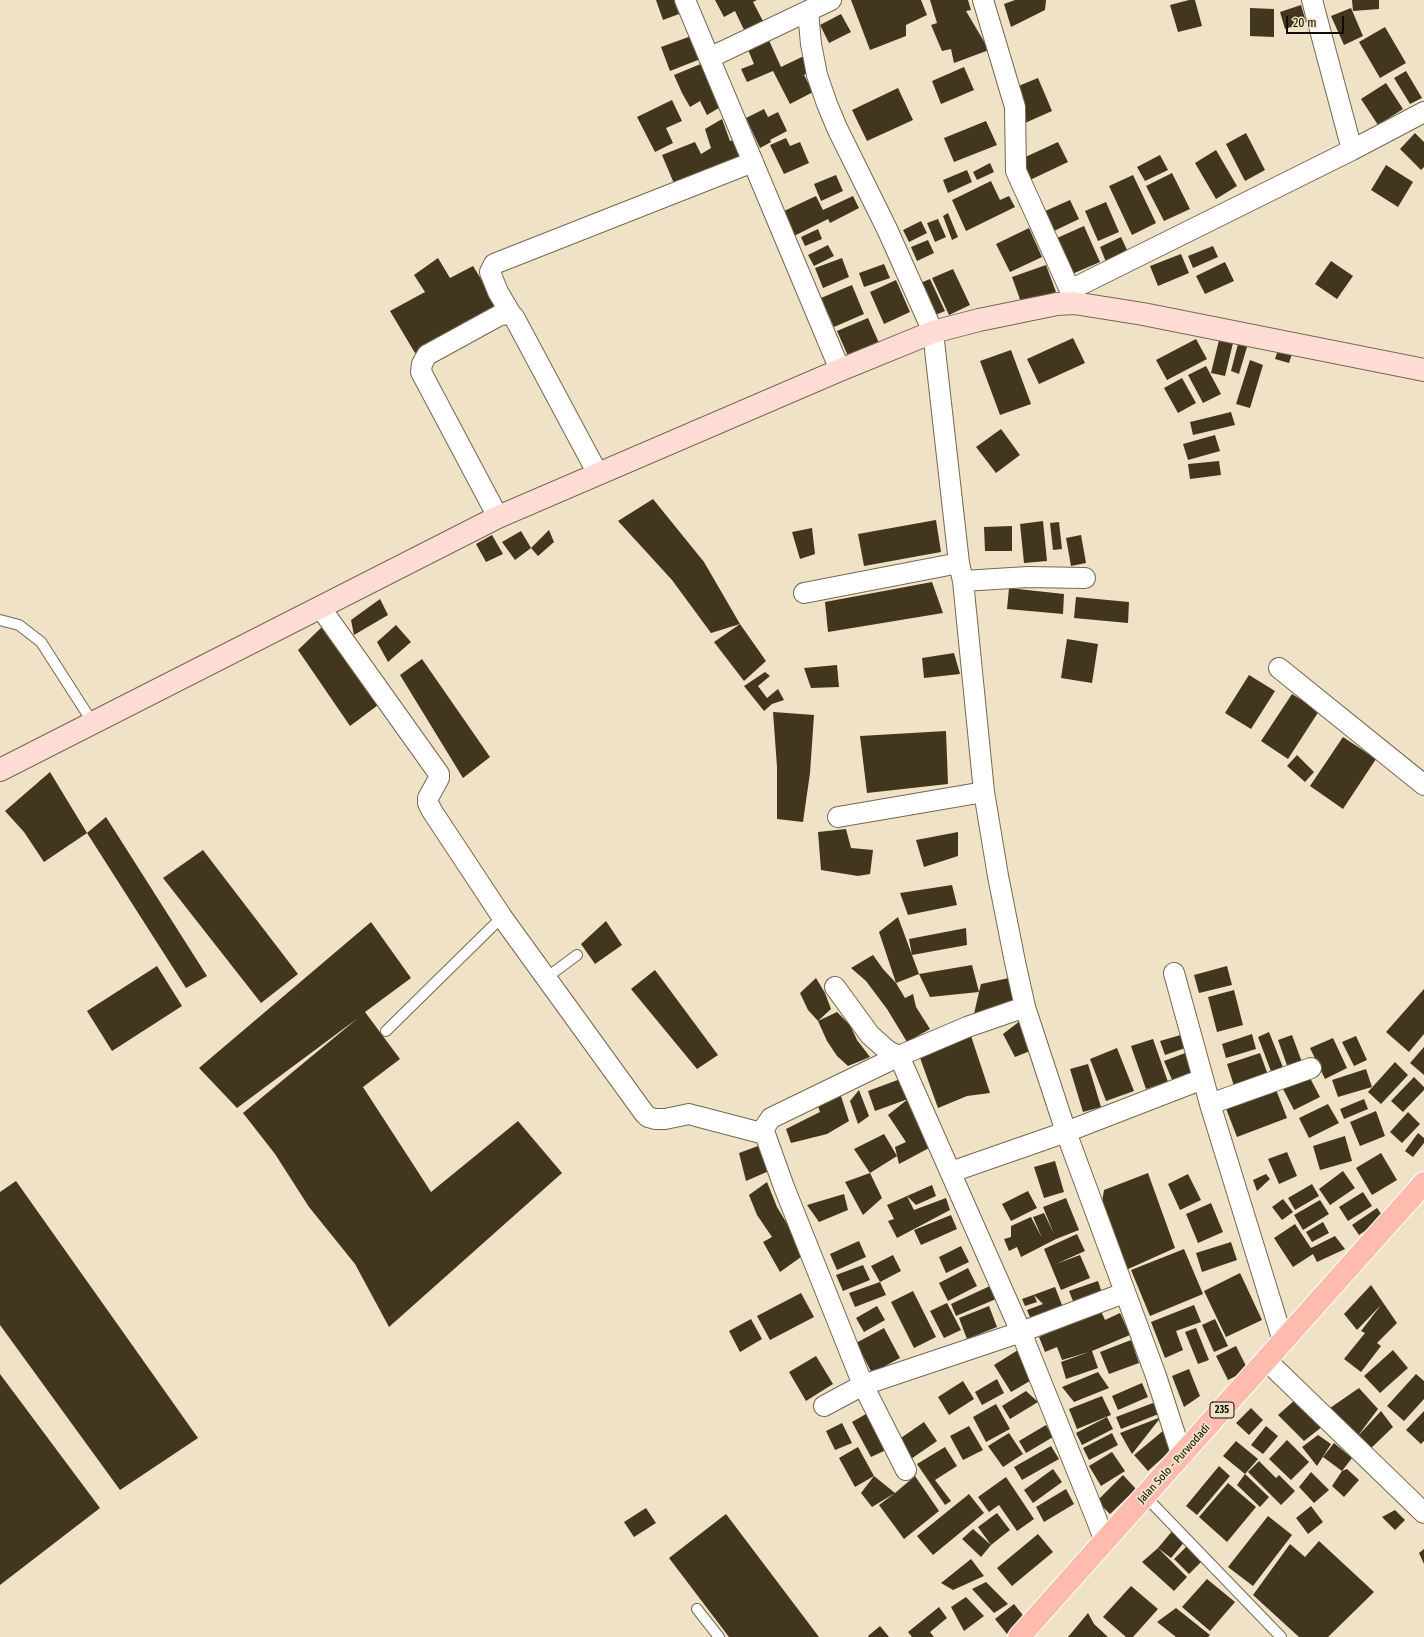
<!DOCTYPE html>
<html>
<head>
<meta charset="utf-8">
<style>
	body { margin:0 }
	#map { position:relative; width:1424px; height:1637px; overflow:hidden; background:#f0e2c6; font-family:"Fira Sans Condensed",sans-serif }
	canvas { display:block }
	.scale { position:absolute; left:1286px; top:16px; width:58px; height:18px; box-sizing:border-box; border:2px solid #130e05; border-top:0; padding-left:5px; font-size:12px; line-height:14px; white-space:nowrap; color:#130e05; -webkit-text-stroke:3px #f0e2c6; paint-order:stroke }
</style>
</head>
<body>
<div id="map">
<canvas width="1424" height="1637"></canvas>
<div class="scale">20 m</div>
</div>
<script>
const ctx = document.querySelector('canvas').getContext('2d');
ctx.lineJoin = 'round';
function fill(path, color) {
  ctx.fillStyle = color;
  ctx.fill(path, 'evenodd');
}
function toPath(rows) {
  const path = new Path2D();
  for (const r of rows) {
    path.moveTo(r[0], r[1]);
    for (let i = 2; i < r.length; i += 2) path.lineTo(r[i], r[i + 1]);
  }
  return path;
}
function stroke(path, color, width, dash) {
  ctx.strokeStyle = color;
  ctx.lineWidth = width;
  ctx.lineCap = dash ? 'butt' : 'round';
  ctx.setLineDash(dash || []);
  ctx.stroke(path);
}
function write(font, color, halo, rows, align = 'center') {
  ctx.font = font + ' "Fira Sans Condensed",sans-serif';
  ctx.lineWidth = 4;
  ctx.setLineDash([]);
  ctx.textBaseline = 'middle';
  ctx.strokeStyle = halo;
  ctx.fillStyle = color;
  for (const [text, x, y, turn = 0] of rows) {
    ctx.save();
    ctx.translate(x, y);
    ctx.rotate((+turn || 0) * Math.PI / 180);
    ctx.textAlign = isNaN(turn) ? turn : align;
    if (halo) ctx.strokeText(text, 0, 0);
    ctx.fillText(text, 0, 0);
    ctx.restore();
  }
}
fill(toPath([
	[656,0,674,0,679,14,663,20],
	[715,0,757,0,753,2,764,23,745,32,735,11,724,17],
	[851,0,921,0,927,15,906,25,906,36,870,50],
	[930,0,968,0,971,10,966,11,989,50,954,63,951,49,942,51,931,25,937,23],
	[1015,0,1046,0,1045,10,1011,27,1004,4],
	[1189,0,1195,0,1202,26,1178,32,1170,5],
	[1352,0,1379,0,1379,9,1353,11],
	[1301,5,1306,22,1285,29,1280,12],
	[1250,8,1274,9,1274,37,1250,36],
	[1351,8,1363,36,1344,45,1331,16],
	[841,14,851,32,829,43,820,25],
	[1385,27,1406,63,1380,78,1359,42],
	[694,35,703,58,670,71,661,47],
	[767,36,781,67,806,55,813,70,804,75,813,92,790,104,773,71,747,82,741,69,754,64,746,45],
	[703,63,722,106,707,115,700,101,690,107,682,93,674,75],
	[964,67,974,90,941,104,932,81],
	[1406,71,1422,98,1410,104,1394,78],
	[1038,78,1052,111,1025,123,1011,89],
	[1386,83,1403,109,1378,125,1361,99],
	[898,88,913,120,867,141,852,110],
	[672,100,682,121,666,128,673,143,655,152,637,117],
	[764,109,768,117,778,112,787,131,770,140,771,142,760,148,746,118],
	[722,119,730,141,739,139,746,157,675,186,662,155,695,142,701,154,711,148,705,129],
	[986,121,997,145,954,162,944,138],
	[1246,133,1265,170,1245,181,1226,144],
	[1415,133,1424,142,1424,167,1421,170,1400,149],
	[786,138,790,146,800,142,809,163,784,174,770,145],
	[1058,142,1068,162,1030,180,1021,159],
	[1216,150,1237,186,1216,199,1195,163],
	[1160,155,1168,170,1145,181,1137,167],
	[990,163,994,172,977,180,973,172],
	[1386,165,1413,182,1398,207,1371,190],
	[967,170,972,182,948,193,943,180],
	[1172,173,1190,209,1164,221,1146,186],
	[836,175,843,191,821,201,814,184],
	[1133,175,1156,223,1132,235,1109,186],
	[991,181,1000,200,1009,196,1015,207,966,231,952,200],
	[816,196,823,210,853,196,859,208,830,223,828,219,794,236,782,212],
	[1070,200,1079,219,1052,232,1043,212],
	[1106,202,1119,232,1098,241,1085,211],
	[948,213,958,237,952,240,943,216],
	[938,219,946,237,935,242,927,223],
	[921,221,927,233,909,242,903,230],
	[1084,226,1100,262,1072,274,1057,238],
	[1029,228,1042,257,1010,272,996,244],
	[818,229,822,239,805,246,801,237],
	[1121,237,1128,252,1106,262,1100,247],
	[928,240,934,253,917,261,911,247],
	[828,245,834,256,814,266,808,255],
	[1213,246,1218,257,1193,268,1188,256],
	[1181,254,1189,273,1158,286,1150,266],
	[438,258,450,278,473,266,499,308,415,353,390,311,425,292,414,275],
	[842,258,849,277,823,288,815,268],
	[1331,261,1353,276,1337,299,1315,284],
	[1225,262,1234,281,1205,294,1196,276],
	[884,264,890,278,864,287,859,273],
	[1046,265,1056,292,1022,305,1012,277],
	[953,269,970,305,949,315,932,278],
	[930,279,945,311,933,316,918,284],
	[896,280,910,312,884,324,870,292],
	[852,285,864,314,834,327,821,298],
	[868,318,879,343,848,356,837,331],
	[1073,338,1085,363,1039,384,1027,359],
	[1196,339,1207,359,1167,380,1156,360],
	[1219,340,1233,343,1225,376,1211,373],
	[1238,344,1247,347,1239,374,1231,371],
	[1011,350,1031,404,1000,415,980,361],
	[1278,350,1292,354,1289,363,1275,359],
	[1250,360,1263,365,1250,408,1236,404],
	[1206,366,1221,394,1203,403,1188,375],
	[1182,378,1196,403,1178,413,1164,388],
	[1231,412,1235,425,1193,435,1190,422],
	[1001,429,1020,455,996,473,976,447],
	[1215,435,1220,451,1188,460,1183,444],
	[1219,461,1221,475,1190,479,1188,464],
	[653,499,704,562,740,624,766,661,744,681,714,642,740,624,711,633,672,580,618,521],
	[936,520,941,552,864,566,858,534],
	[1043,521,1047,561,1024,563,1020,524],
	[1059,522,1062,549,1053,550,1050,523],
	[1012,526,1012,551,985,551,984,527],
	[812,528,815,554,800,559,792,532],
	[549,530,554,542,538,556,531,548,515,560,502,542,521,531,531,548],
	[492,535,503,554,486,562,476,544],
	[1081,535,1086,563,1071,566,1066,538],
	[932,582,943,613,828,632,825,602],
	[1009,588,1064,594,1063,614,1007,609],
	[1076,597,1129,602,1128,623,1074,618],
	[380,599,388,615,354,635,351,620],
	[324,625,378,705,350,726,298,650],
	[396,625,411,642,388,662,377,642],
	[1067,639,1098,644,1092,683,1061,678],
	[954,653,960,674,924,678,922,658],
	[422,659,490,757,463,778,400,675],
	[837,665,839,687,811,688,804,668],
	[765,672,770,676,758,686,767,698,778,689,784,700,772,704,764,711,744,686],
	[1249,675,1275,691,1251,729,1225,713],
	[1292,694,1319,711,1288,759,1261,741],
	[773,712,814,715,810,773,803,822,777,819,777,767],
	[946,731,948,784,867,793,860,736],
	[1343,737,1376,759,1343,809,1310,786],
	[1297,755,1314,772,1305,782,1287,766],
	[50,772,87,833,44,862,24,832,5,811],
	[106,817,207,976,186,988,87,833],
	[846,829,851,848,873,850,870,874,858,876,821,870,818,832],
	[958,832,958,856,924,867,916,840],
	[203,850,298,974,261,1003,163,878],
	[952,885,957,905,908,915,900,893],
	[898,917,919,974,972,965,979,992,981,984,1009,978,1015,1002,974,1014,979,992,930,997,919,974,896,983,879,932],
	[606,921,622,945,595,964,581,944],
	[371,922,411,978,365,1012,400,1059,363,1087,431,1192,518,1121,562,1173,389,1327,355,1264,309,1207,275,1154,243,1113,358,1018,237,1108,199,1068],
	[966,928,967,945,912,955,909,939],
	[873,955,883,969,896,983,905,998,913,994,916,1007,930,1029,907,1042,887,1009,866,981,851,968],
	[157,966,182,1006,112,1051,87,1011],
	[1227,966,1232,985,1199,993,1194,975],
	[655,970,718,1055,697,1069,631,989],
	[816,978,825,993,831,1009,818,1021,808,1010,800,993],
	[1424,989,1424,1034,1409,1052,1386,1032],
	[1234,990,1243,1025,1217,1032,1208,997],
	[837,1012,850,1025,857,1040,870,1057,848,1066,837,1056,827,1041,818,1021],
	[1020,1021,1030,1051,1015,1057,1003,1034],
	[968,1027,990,1093,967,1096,938,1108,919,1055],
	[1269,1032,1284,1070,1272,1074,1258,1037],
	[1184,1034,1188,1047,1165,1055,1160,1041],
	[1252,1034,1256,1049,1226,1058,1222,1044],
	[1292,1035,1303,1065,1289,1071,1278,1040],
	[1356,1036,1367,1060,1354,1066,1342,1042],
	[1333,1038,1347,1068,1325,1079,1310,1048],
	[1153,1039,1168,1082,1146,1089,1131,1046],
	[1424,1047,1424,1075,1410,1063],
	[1117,1048,1134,1091,1106,1101,1090,1059],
	[1188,1052,1197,1072,1173,1082,1164,1061],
	[1260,1053,1268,1075,1234,1086,1227,1064],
	[1395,1062,1408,1075,1381,1104,1368,1092],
	[1088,1064,1101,1107,1083,1112,1070,1069],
	[1366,1069,1372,1087,1338,1097,1332,1080],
	[1309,1076,1320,1097,1294,1110,1283,1089],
	[1414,1077,1424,1087,1424,1090,1403,1112,1391,1101],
	[903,1078,931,1147,899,1164,895,1147,906,1142,888,1115,908,1099,875,1111,868,1091],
	[1275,1087,1287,1118,1237,1137,1225,1106],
	[859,1090,869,1116,858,1124,850,1101],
	[840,1093,849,1121,827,1134,791,1143,786,1129,820,1112,817,1103],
	[1364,1099,1368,1109,1344,1119,1340,1109],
	[1328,1104,1339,1123,1309,1138,1299,1118],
	[1376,1111,1385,1136,1360,1146,1350,1122],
	[1408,1112,1420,1124,1402,1143,1390,1132],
	[1418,1133,1424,1138,1424,1143,1413,1157,1405,1151],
	[884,1134,897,1156,870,1173,882,1198,863,1215,845,1182,870,1173,854,1149],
	[1345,1136,1352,1161,1320,1170,1313,1146],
	[758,1146,769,1171,746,1181,739,1153],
	[1287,1152,1297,1176,1279,1184,1268,1159],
	[1381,1153,1397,1180,1372,1195,1356,1168],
	[1055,1161,1064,1192,1044,1198,1034,1167],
	[1343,1171,1355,1188,1330,1205,1319,1189],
	[1148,1173,1175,1248,1126,1270,1102,1202,1104,1190],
	[1188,1174,1201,1200,1180,1210,1168,1184],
	[1266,1174,1270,1179,1257,1191,1253,1180],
	[16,1181,198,1438,120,1490,0,1325,0,1192],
	[767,1182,777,1207,789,1227,808,1252,780,1272,763,1242,772,1237,757,1215,749,1195],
	[1312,1184,1319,1196,1295,1210,1288,1198],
	[932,1185,936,1196,916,1205,907,1196],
	[1028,1191,1037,1208,1011,1221,1002,1204],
	[1363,1192,1372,1206,1348,1221,1339,1207],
	[844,1194,848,1210,819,1222,807,1205],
	[907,1196,914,1210,946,1198,950,1210,897,1238,888,1221,894,1219,887,1205],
	[1066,1198,1079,1230,1056,1239,1021,1257,1017,1247,1009,1251,1004,1239,1011,1237,1011,1226,1031,1217,1042,1238,1033,1217,1044,1213,1054,1234,1043,1207],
	[1283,1199,1293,1212,1282,1220,1272,1207],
	[1320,1200,1329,1214,1303,1230,1294,1215],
	[1211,1203,1223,1232,1198,1243,1186,1214],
	[1377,1208,1384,1218,1359,1235,1352,1225],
	[951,1215,957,1229,921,1245,914,1230],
	[1323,1222,1329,1233,1312,1242,1306,1232],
	[1295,1224,1311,1248,1335,1236,1345,1249,1317,1262,1313,1254,1293,1267,1274,1238],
	[1077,1234,1085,1251,1056,1264,1080,1255,1090,1278,1061,1290,1044,1249],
	[859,1241,866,1257,837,1270,830,1254],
	[1231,1242,1237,1260,1202,1272,1196,1253],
	[961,1246,969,1262,946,1273,939,1257],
	[1184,1249,1203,1294,1150,1316,1131,1270],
	[893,1255,901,1271,880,1282,886,1295,855,1307,849,1293,880,1282,871,1266],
	[863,1265,870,1280,843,1291,836,1275],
	[968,1268,977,1286,948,1301,939,1283],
	[1240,1273,1262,1320,1226,1337,1204,1291],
	[1098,1281,1103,1296,1075,1306,1069,1291],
	[1371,1285,1397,1323,1377,1343,1381,1346,1361,1372,1344,1359,1365,1333,1361,1331,1381,1305,1357,1330,1344,1314],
	[990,1286,996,1299,956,1316,951,1304],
	[1055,1287,1064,1310,1032,1322,1027,1310,1043,1304,1034,1295,1037,1302,1025,1306,1022,1299],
	[913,1291,936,1337,914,1348,891,1302],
	[801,1293,814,1317,770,1340,757,1316],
	[947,1303,961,1330,944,1338,930,1311],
	[1194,1305,1201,1322,1176,1331,1183,1350,1165,1358,1151,1322],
	[877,1306,885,1320,864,1332,856,1318],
	[989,1306,997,1327,967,1339,959,1318],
	[1101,1311,1105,1320,1120,1313,1130,1335,1092,1351,1098,1368,1066,1379,1061,1362,1089,1352,1062,1360,1057,1347,1045,1352,1039,1337],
	[751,1319,762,1339,740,1352,729,1331],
	[1215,1319,1228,1346,1214,1352,1202,1325],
	[884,1328,900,1358,872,1373,856,1343],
	[1196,1328,1209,1360,1198,1364,1185,1332],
	[1131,1340,1139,1363,1109,1374,1100,1352],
	[1236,1346,1248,1370,1228,1380,1216,1356],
	[1018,1350,1035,1378,1011,1392,994,1365],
	[1393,1350,1408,1368,1380,1393,1364,1376],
	[816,1356,833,1384,806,1401,789,1372],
	[1189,1369,1200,1396,1184,1407,1172,1376],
	[1098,1372,1109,1388,1074,1402,1062,1387],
	[0,1374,100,1508,0,1585],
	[1416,1374,1424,1381,1424,1399,1404,1421,1387,1406],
	[997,1379,1004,1393,982,1405,975,1392],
	[963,1381,974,1399,949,1415,938,1397],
	[1142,1383,1148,1397,1118,1410,1112,1396],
	[1359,1388,1378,1409,1357,1437,1381,1411,1393,1427,1367,1452,1336,1421,1330,1408],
	[1026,1391,1038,1402,1010,1419,1002,1406],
	[1102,1396,1111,1415,1077,1429,1069,1409],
	[1296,1399,1323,1426,1304,1441,1278,1415],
	[1153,1403,1161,1413,1121,1429,1116,1417],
	[996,1404,1010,1429,986,1442,973,1417],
	[1251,1408,1263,1420,1249,1435,1236,1423],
	[1424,1411,1424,1441,1421,1444,1406,1430],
	[866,1414,886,1450,871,1457,852,1422],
	[1107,1417,1113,1429,1082,1445,1076,1433],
	[1161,1417,1132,1454,1120,1433],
	[924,1422,937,1441,911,1459,898,1440],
	[842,1423,852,1443,835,1450,826,1431],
	[1046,1425,1053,1437,1026,1453,1019,1441],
	[969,1426,983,1450,963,1460,950,1436],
	[1266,1426,1278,1436,1263,1454,1251,1445],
	[1164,1430,1177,1445,1148,1471,1134,1455],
	[1009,1433,1023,1454,1003,1467,988,1446],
	[1112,1433,1118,1445,1089,1460,1083,1448],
	[1318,1435,1331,1444,1317,1466,1302,1447],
	[1287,1440,1309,1462,1291,1480,1269,1459],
	[1236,1441,1258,1459,1245,1474,1269,1497,1260,1507,1237,1485,1245,1474,1223,1456],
	[1334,1443,1352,1458,1342,1471,1323,1457],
	[1051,1446,1059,1459,1022,1480,1014,1467],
	[858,1447,874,1476,895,1493,915,1476,939,1511,904,1539,879,1505,895,1493,872,1507,861,1493,874,1476,855,1487,839,1458],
	[945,1447,957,1466,935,1480,951,1501,945,1505,917,1464],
	[1112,1452,1125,1471,1101,1486,1089,1466],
	[1259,1461,1276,1478,1279,1475,1295,1491,1281,1505,1248,1472],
	[1219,1466,1230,1476,1197,1515,1186,1506],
	[1053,1469,1062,1482,1033,1503,1024,1490],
	[1347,1469,1359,1480,1344,1497,1332,1486,1342,1471],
	[1311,1472,1329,1490,1314,1503,1299,1487],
	[1123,1475,1136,1489,1110,1514,1097,1501],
	[1006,1477,1034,1519,1017,1531,999,1505,989,1512,978,1497],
	[1228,1483,1256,1507,1227,1542,1199,1517],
	[1066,1489,1074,1504,1044,1522,1036,1507],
	[969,1494,984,1513,933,1555,917,1536],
	[1311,1506,1323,1522,1308,1534,1296,1518],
	[646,1508,656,1523,634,1537,624,1522],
	[1395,1510,1405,1520,1395,1530,1382,1517],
	[997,1513,1010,1530,991,1545,981,1557,962,1539,973,1529,991,1545,978,1527],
	[726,1514,819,1637,729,1637,669,1558],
	[1268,1516,1292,1535,1253,1586,1228,1567],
	[1173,1530,1186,1540,1171,1558,1158,1548],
	[1038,1534,1053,1552,1012,1586,997,1568],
	[1319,1541,1374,1592,1328,1637,1299,1637,1253,1595,1290,1544,1305,1557],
	[1189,1544,1204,1559,1189,1574,1174,1559],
	[1158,1548,1187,1577,1174,1591,1142,1562],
	[1424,1549,1424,1564,1419,1553],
	[971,1559,984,1576,953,1590,941,1583],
	[1207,1579,1235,1602,1210,1631,1182,1607],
	[986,1582,1008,1604,994,1613,972,1589],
	[1131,1586,1158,1609,1133,1637,1126,1637,1103,1617],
	[966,1597,984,1616,964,1631,951,1607],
	[1014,1604,1026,1619,1007,1634,995,1619],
	[939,1607,947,1618,930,1632,934,1637,912,1637,908,1632],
	[1176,1608,1210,1635,1208,1637,1176,1637,1157,1622],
	[1088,1613,1094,1624,1108,1637,1068,1637],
	[880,1626,889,1637,869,1637,868,1636]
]), '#42361f');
const lane = toPath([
	[0,620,19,625,41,642,93,723],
	[546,978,577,955],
	[386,1031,502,917],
	[1145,1496,1281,1637],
	[697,1609,719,1637]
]);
const street = toPath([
	[685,0,840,370],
	[983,0,1015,107,1016,171,1070,290,1074,303],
	[1312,0,1352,150],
	[808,11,811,44,817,75,827,104,837,128,887,229,933,332,959,563,963,581,984,792,998,876,1015,962,1025,1007,1066,1132,1156,1376,1182,1456],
	[709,58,831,0],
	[1070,290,1352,150,1424,112],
	[598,474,514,317,511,314,498,292,490,272,494,264,753,162],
	[498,517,421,372,422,364,427,355,500,315,511,314],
	[963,581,1028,577,1085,578],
	[804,593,959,563],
	[320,607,439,774,439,778,428,798,428,803,432,811,502,917,644,1113,648,1117,655,1119,665,1119,689,1114,696,1116,765,1134],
	[1279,668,1424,785],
	[838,817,984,792],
	[1174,973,1210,1104,1283,1341],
	[835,987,870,1035,888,1051,899,1056,1021,1332,1096,1518,1105,1542],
	[1210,1104,1311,1068],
	[951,1172,1066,1132,1203,1079],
	[1266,1360,1424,1513],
	[824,1406,863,1385,1021,1332,1124,1293],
	[906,1470,863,1385,784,1187,765,1134,764,1128,771,1118,899,1056,967,1027,1025,1007]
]);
const secondary = toPath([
	[0,770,498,517,840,370,933,332,979,320,1057,304,1074,303,1143,314,1424,370]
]);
const primary = toPath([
	[1019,1637,1424,1183]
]);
stroke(lane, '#766850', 12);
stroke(street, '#766850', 22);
stroke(secondary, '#766850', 24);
stroke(primary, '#fff', 24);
stroke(lane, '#fff', 10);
stroke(street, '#fff', 20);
stroke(secondary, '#ffddd6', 22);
stroke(primary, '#ffbbad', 22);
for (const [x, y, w] of [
	[1222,1410,24]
]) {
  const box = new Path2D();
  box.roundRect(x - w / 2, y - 8, w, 16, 3);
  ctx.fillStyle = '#f0e2c6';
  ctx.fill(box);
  stroke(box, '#130e05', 1);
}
write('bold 10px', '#130e05', null, [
	["235",1222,1410]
]);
write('11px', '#130e05', '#f0e2c6', [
	["Jalan Solo - Purwodadi",1174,1464,-48]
]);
</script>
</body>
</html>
